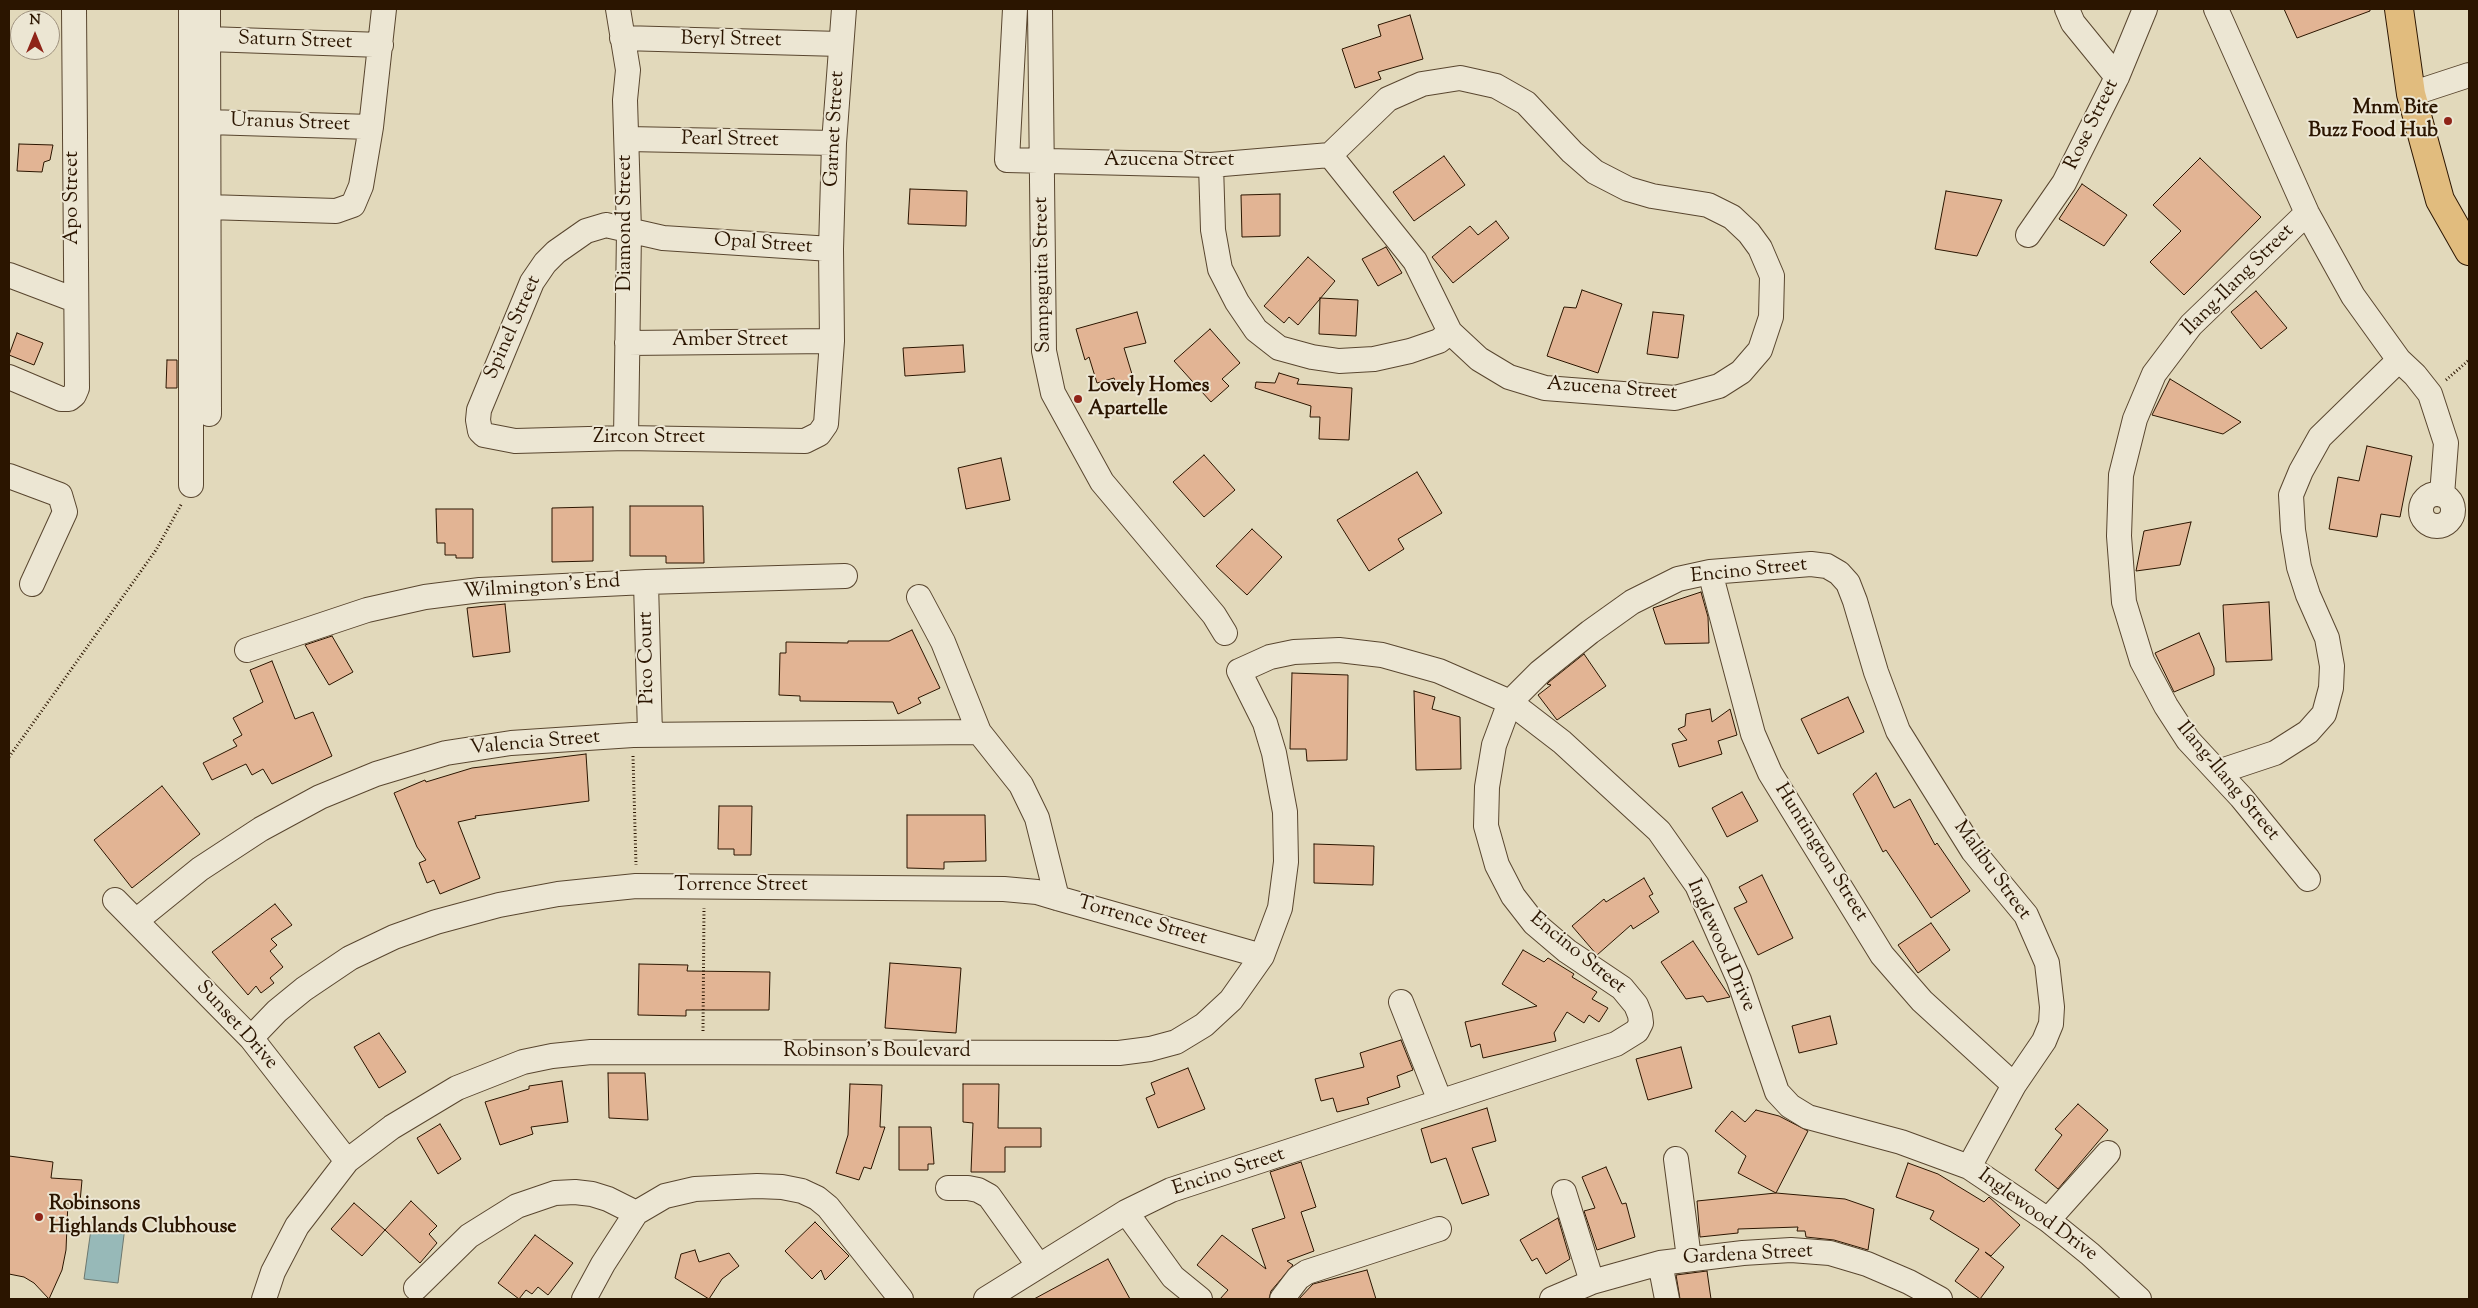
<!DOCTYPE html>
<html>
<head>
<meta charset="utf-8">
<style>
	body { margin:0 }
	#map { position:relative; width:2478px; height:1308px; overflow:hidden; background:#e2d9bb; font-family:"Sorts Mill Goudy",serif }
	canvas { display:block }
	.frame { position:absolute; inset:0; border:10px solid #2b1500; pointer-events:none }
	.north { position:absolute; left:10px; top:10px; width:50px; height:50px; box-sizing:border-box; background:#ece6d3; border:1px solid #9f927f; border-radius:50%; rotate:0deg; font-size:14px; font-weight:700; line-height:20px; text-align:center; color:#2b1500 }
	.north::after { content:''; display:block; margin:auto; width:18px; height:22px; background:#8f2418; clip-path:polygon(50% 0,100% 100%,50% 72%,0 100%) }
</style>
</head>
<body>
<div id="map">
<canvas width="2478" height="1308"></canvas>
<div class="frame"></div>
<div class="north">N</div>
</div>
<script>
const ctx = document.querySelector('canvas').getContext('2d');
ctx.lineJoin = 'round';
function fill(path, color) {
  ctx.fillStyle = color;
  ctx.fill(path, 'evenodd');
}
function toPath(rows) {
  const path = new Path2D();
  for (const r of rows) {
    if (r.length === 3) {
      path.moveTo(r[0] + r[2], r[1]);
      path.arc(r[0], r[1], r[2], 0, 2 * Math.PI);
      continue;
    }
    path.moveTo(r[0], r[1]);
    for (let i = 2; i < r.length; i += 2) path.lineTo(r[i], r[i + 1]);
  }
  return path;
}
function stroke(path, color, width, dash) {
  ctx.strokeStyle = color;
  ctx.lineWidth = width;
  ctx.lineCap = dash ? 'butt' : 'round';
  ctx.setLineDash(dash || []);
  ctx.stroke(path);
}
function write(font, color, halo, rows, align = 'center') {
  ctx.font = font + ' "Sorts Mill Goudy",serif';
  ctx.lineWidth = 4;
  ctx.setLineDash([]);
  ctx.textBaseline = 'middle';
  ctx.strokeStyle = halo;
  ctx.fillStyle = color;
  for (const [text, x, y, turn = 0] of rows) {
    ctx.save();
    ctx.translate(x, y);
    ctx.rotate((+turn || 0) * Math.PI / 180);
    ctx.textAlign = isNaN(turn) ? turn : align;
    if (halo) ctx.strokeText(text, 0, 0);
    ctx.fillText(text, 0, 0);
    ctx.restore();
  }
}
const water = toPath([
	[92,1222,125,1227,118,1283,84,1279,92,1222]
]);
fill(water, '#97b9b8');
stroke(water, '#6c776e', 1);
const building = toPath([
	[2284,9,2370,9,2370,11,2297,38,2284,9],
	[1410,15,1423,59,1378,72,1381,79,1355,88,1342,49,1381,36,1378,25,1410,15],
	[19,144,53,145,50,160,44,162,42,172,17,171,19,144],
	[1444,156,1465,185,1414,221,1393,192,1444,156],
	[2200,158,2261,217,2184,295,2150,262,2181,231,2153,205,2200,158],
	[2082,184,2127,215,2104,246,2059,219,2082,184],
	[910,189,967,191,966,226,908,224,910,189],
	[1946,191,2002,200,1977,256,1935,249,1946,191],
	[1280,194,1280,236,1242,237,1241,195,1280,194],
	[1496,221,1509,238,1453,283,1432,257,1470,226,1478,235,1496,221],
	[1386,247,1402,273,1378,286,1362,259,1386,247],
	[1308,257,1335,281,1298,325,1289,317,1284,323,1264,306,1308,257],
	[1582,290,1622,304,1598,373,1547,356,1564,307,1576,308,1582,290],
	[2256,291,2287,328,2261,349,2231,312,2256,291],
	[1320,298,1358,300,1356,336,1319,334,1320,298],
	[1137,312,1146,343,1124,348,1135,384,1118,389,1114,378,1097,383,1089,357,1085,360,1076,329,1137,312],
	[1653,312,1684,315,1678,358,1647,354,1653,312],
	[1210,329,1240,363,1222,379,1229,386,1211,402,1174,361,1210,329],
	[17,333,43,343,34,365,9,355,17,333],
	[963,345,965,372,905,376,903,348,963,345],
	[167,360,177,360,177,388,166,388,167,360],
	[1279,373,1299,379,1297,384,1352,388,1349,440,1319,439,1320,417,1310,417,1311,406,1255,388,1256,382,1275,383,1279,373],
	[2170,379,2241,422,2223,434,2152,415,2170,379],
	[2367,446,2412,456,2400,517,2381,514,2377,537,2329,529,2338,477,2359,481,2367,446],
	[1204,455,1235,490,1204,517,1173,482,1204,455],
	[1001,458,1010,500,966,509,958,468,1001,458],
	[1417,472,1442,513,1398,539,1404,549,1369,571,1337,520,1417,472],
	[630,506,703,506,704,563,666,563,666,556,630,556,630,506],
	[593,507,593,561,552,562,552,508,593,507],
	[436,509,473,509,473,558,456,558,456,555,445,555,445,543,437,543,436,509],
	[2191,522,2180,565,2136,571,2144,531,2191,522],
	[1252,529,1282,557,1247,595,1216,566,1252,529],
	[1701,592,1708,617,1709,643,1665,644,1653,608,1701,592],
	[2269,602,2272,660,2226,662,2223,605,2269,602],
	[505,604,510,652,473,657,467,608,505,604],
	[912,630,940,688,918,698,921,703,898,714,893,702,800,701,800,696,779,695,780,653,786,653,786,642,848,643,848,641,889,641,912,630],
	[2199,633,2214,668,2214,675,2174,692,2155,653,2199,633],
	[332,636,353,672,329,685,305,645,332,636],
	[1584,654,1606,686,1557,720,1538,695,1551,685,1547,684,1549,682,1584,654],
	[272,661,295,719,313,712,332,756,272,784,263,769,252,775,246,764,212,780,203,763,237,746,233,740,242,735,233,718,263,702,250,670,272,661],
	[1292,673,1348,675,1347,760,1307,761,1306,749,1290,749,1292,673],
	[1414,691,1435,697,1432,709,1460,717,1461,769,1416,770,1414,691],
	[1848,697,1864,732,1818,754,1801,719,1848,697],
	[1710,709,1712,722,1730,709,1737,735,1718,741,1722,754,1679,767,1672,744,1687,740,1678,729,1685,726,1686,714,1710,709],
	[586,754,589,801,475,816,476,818,458,822,480,878,440,894,434,880,427,883,419,863,426,860,417,847,394,793,425,780,426,782,472,768,586,754],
	[1876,773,1894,808,1910,799,1935,845,1937,843,1970,891,1931,918,1886,850,1883,852,1853,794,1876,773],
	[162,786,200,834,132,888,94,840,162,786],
	[1742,792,1758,821,1727,837,1712,808,1742,792],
	[719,806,752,806,751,855,734,855,734,849,718,849,719,806],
	[907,815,985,815,986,861,944,862,944,869,907,868,907,815],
	[1314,844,1374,846,1373,885,1314,883,1314,844],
	[1762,875,1793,938,1758,955,1734,908,1747,902,1739,887,1762,875],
	[1644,878,1653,894,1649,896,1659,912,1633,929,1631,925,1597,955,1572,926,1604,899,1606,902,1644,878],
	[275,904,292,925,271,939,277,945,270,951,283,967,270,978,274,983,261,993,256,986,248,995,212,952,275,904],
	[1931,923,1950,950,1918,973,1898,945,1931,923],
	[1693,941,1730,997,1707,1002,1703,996,1686,999,1661,962,1693,941],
	[1523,950,1544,962,1548,958,1574,974,1572,977,1597,992,1592,999,1608,1008,1599,1022,1589,1015,1584,1023,1567,1012,1554,1033,1556,1041,1483,1058,1480,1044,1471,1047,1465,1022,1537,1006,1502,984,1523,950],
	[890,963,961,968,956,1033,885,1028,890,963],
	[639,964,688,965,687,971,770,972,769,1010,686,1010,686,1016,638,1015,639,964],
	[1830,1016,1837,1044,1799,1053,1792,1026,1830,1016],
	[379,1033,406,1072,379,1088,354,1047,379,1033],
	[1401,1040,1413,1070,1397,1076,1400,1087,1367,1098,1369,1104,1337,1112,1333,1098,1321,1101,1315,1079,1364,1067,1360,1053,1401,1040],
	[1681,1047,1692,1088,1648,1100,1636,1059,1681,1047],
	[1188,1068,1205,1109,1158,1128,1146,1098,1155,1094,1151,1083,1188,1068],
	[608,1073,645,1073,648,1120,609,1118,608,1073],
	[562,1081,568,1122,531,1127,533,1134,500,1145,485,1102,529,1089,529,1086,562,1081],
	[850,1084,882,1085,880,1127,885,1127,871,1169,864,1167,859,1180,836,1173,848,1135,850,1084],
	[963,1084,999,1084,998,1128,1041,1128,1041,1147,1005,1147,1005,1172,971,1172,973,1123,963,1122,963,1084],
	[2078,1104,2108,1130,2058,1189,2035,1170,2062,1135,2055,1129,2078,1104],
	[1487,1108,1496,1141,1472,1148,1489,1195,1462,1204,1446,1158,1431,1163,1421,1129,1487,1108],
	[1756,1110,1779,1116,1808,1131,1776,1193,1845,1199,1874,1209,1868,1250,1834,1240,1806,1237,1805,1231,1797,1231,1798,1227,1738,1229,1738,1233,1700,1237,1697,1201,1776,1193,1738,1173,1746,1156,1715,1131,1732,1111,1745,1122,1756,1110],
	[440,1124,461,1159,438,1174,417,1138,440,1124],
	[899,1127,931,1127,934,1164,928,1164,928,1170,899,1170,899,1127],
	[9,1156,53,1162,51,1178,82,1180,80,1202,68,1201,66,1250,62,1270,49,1299,34,1283,24,1277,9,1274,9,1156],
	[1301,1162,1316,1207,1301,1212,1314,1251,1287,1261,1293,1265,1271,1291,1269,1299,1220,1299,1228,1290,1197,1265,1222,1235,1266,1269,1252,1229,1285,1218,1270,1172,1301,1162],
	[1908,1163,1938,1174,1984,1202,1989,1197,2020,1225,1991,1256,1985,1252,2004,1267,1980,1299,1955,1281,1979,1249,1930,1219,1934,1211,1896,1197,1908,1163],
	[1606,1167,1622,1204,1626,1203,1635,1237,1597,1250,1584,1211,1595,1208,1582,1177,1606,1167],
	[411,1201,437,1226,429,1234,437,1243,420,1263,385,1230,411,1201],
	[354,1203,385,1230,362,1256,331,1229,354,1203],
	[1558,1218,1570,1259,1546,1274,1537,1258,1532,1261,1520,1240,1558,1218],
	[815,1222,849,1256,825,1280,821,1270,812,1279,785,1251,815,1222],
	[535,1235,573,1263,548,1295,538,1287,532,1294,526,1290,519,1299,498,1283,535,1235],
	[695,1250,699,1262,729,1253,739,1266,722,1279,709,1299,675,1278,681,1254,695,1250],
	[1108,1259,1130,1299,1034,1299,1108,1259],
	[1367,1270,1376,1299,1299,1299,1313,1284,1367,1270],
	[1707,1271,1711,1299,1680,1299,1676,1275,1707,1271]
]);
fill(building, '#e2b494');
stroke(building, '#2b1500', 1);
const minor = toPath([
	[191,9,191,485],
	[208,9,209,414],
	[618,9,628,70,625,100,629,231,626,438],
	[1015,9,1007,160,1211,165,1330,155,1388,99,1422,84,1460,78,1496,86,1526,103,1572,152,1595,172,1628,189,1652,196,1708,205,1732,217,1749,233,1760,248,1772,276,1771,317,1760,350,1741,372,1719,386,1675,398,1545,388,1509,377,1479,359,1450,332,1415,261,1330,155],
	[1040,9,1044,351,1053,393,1102,482,1214,615,1225,633],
	[2067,9,2073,23,2117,77],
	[2216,9,2307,213,2353,296,2399,360,2415,375,2430,394,2446,443,2442,495],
	[622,38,840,44],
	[208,39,381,45],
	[2411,94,2469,75],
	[208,122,371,127],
	[627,139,834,143],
	[1211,165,1213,230,1220,269,1237,302,1256,330,1279,348,1312,357,1339,361,1374,359,1410,351,1439,341,1450,332],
	[208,207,336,211,353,205,361,186,371,127,384,9],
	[2307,213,2191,325,2154,374,2135,419,2121,475,2119,536,2124,602,2142,661,2166,706,2188,740,2241,797,2308,879],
	[606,225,663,238,831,249,832,341,826,424,819,434,805,441,626,438,515,441,484,435,480,431,478,420,479,410,532,282,545,263,556,252,586,231,606,225],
	[2028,235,2064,183,2117,77,2145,9],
	[831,249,834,143,844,9],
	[9,275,75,300],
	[627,343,832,341],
	[9,377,61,399,69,399,74,395,77,388,74,9],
	[9,476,60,495,65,512,32,584],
	[2437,510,16],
	[1710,572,1753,734,1770,773,1882,955,1922,1001,2014,1085],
	[646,582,650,735],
	[919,597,943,642,979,732,1021,785,1037,818,1057,898],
	[247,650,367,610,425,597,480,590,646,582,845,576],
	[2218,772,2275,753,2308,732,2324,714,2331,688,2332,666,2327,638,2308,595,2299,567,2293,530,2291,495,2301,471,2320,437,2399,360],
	[115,900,251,1038,347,1161],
	[137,920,200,869,261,829,320,797,376,774,446,753,511,743,633,735,979,732],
	[1401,1002,1440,1101],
	[251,1038,277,1011,304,989,350,958,394,937,436,922,499,905,558,894,636,886,1004,889,1037,892,1057,898,1262,956],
	[1676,1159,1689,1258],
	[948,1188,968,1188,978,1190,989,1196,1039,1266],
	[1564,1192,1592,1282],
	[1126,1212,1173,1277,1200,1299],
	[2048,1220,2108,1153],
	[1660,1263,1667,1299],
	[416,1288,469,1236,517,1206,555,1193,575,1192,592,1194,608,1199,636,1213],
	[264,1299,273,1272,297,1226,347,1161,392,1127,457,1088,523,1062,552,1056,591,1052,1119,1053,1150,1049,1176,1042,1204,1025,1231,1000,1262,956,1280,908,1286,862,1285,812,1274,753,1265,723,1239,671,1270,657,1294,652,1339,650,1382,655,1439,671,1510,702,1562,742,1659,831,1697,885,1739,980,1777,1092,1790,1106,1808,1117,1901,1142,1969,1167,2048,1220,2090,1254,2139,1299],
	[584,1299,603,1264,636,1213,665,1196,695,1189,757,1186,782,1187,802,1191,817,1198,828,1207,901,1299],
	[986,1299,1126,1212,1171,1190,1616,1044,1637,1031,1641,1023,1640,1015,1636,1005,1622,988,1567,951,1534,923,1513,896,1497,865,1486,826,1487,787,1494,745,1510,702,1540,672,1590,632,1632,602,1678,579,1710,572,1811,564,1827,566,1839,573,1848,583,1855,601,1876,672,1898,731,1973,851,2026,915,2047,963,2052,1007,2051,1024,2044,1041,2014,1085,1969,1167],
	[1282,1299,1298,1278,1307,1272,1439,1229],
	[1552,1299,1592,1282,1660,1263,1743,1253,1791,1250,1830,1253,1867,1264,1909,1282,1940,1299]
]);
const major = toPath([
	[2399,9,2411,94,2440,200,2469,251]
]);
stroke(minor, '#59462f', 26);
stroke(major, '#2b1500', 30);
stroke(toPath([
	[2446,380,2469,360],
	[633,756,636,865],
	[9,757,156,550,182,503],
	[703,1031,704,908]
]), '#2b1500', 3, [1, 2.5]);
stroke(minor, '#ece6d3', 24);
stroke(major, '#e1bc7e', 28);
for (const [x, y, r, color] of [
	[2448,121,5,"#8f2418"],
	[1078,399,5,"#8f2418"],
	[39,1217,5,"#8f2418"]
]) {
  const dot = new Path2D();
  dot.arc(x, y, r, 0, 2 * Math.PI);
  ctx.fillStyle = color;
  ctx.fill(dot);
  stroke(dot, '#ece6d3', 2);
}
write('20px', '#2b1500', '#ece6d3', [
	["Beryl Street",731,41,1],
	["Saturn Street",295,42,2],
	["Uranus Street",290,124,2],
	["Rose Street",2093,125,-64],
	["Garnet Street",836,129,-87],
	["Pearl Street",730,141,1],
	["Azucena Street",1169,162],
	["Apo Street",74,198,-90],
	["Diamond Street",627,223,-90],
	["Opal Street",763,245,4],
	["Sampaguita Street",1044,275,-91],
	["Ilang-Ilang Street",2239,281,-45],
	["Spinel Street",514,328,-66],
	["Amber Street",730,342],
	["Azucena Street",1612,390,4],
	["Zircon Street",649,439],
	["Encino Street",1749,572,-6],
	["Wilmington's End",542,588,-4],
	["Pico Court",648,658,-91],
	["Valencia Street",535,744,-5],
	["Ilang-Ilang Street",2227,782,50],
	["Huntington Street",1820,853,58],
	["Malibu Street",1991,871,54],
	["Torrence Street",741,887],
	["Torrence Street",1142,922,16],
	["Inglewood Drive",1720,946,66],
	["Encino Street",1577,954,39],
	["Sunset Drive",236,1026,48],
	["Robinson's Boulevard",877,1053],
	["Encino Street",1229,1173,-18],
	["Inglewood Drive",2037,1216,36],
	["Gardena Street",1748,1256,-3]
]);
write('bold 20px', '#2b1500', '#ece6d3', [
	["Mnm Bite",2438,110,"right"],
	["Buzz Food Hub",2438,133,"right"],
	["Lovely Homes",1088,388],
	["Apartelle",1088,411],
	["Robinsons",49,1206],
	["Highlands Clubhouse",49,1229]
], 'left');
</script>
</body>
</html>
